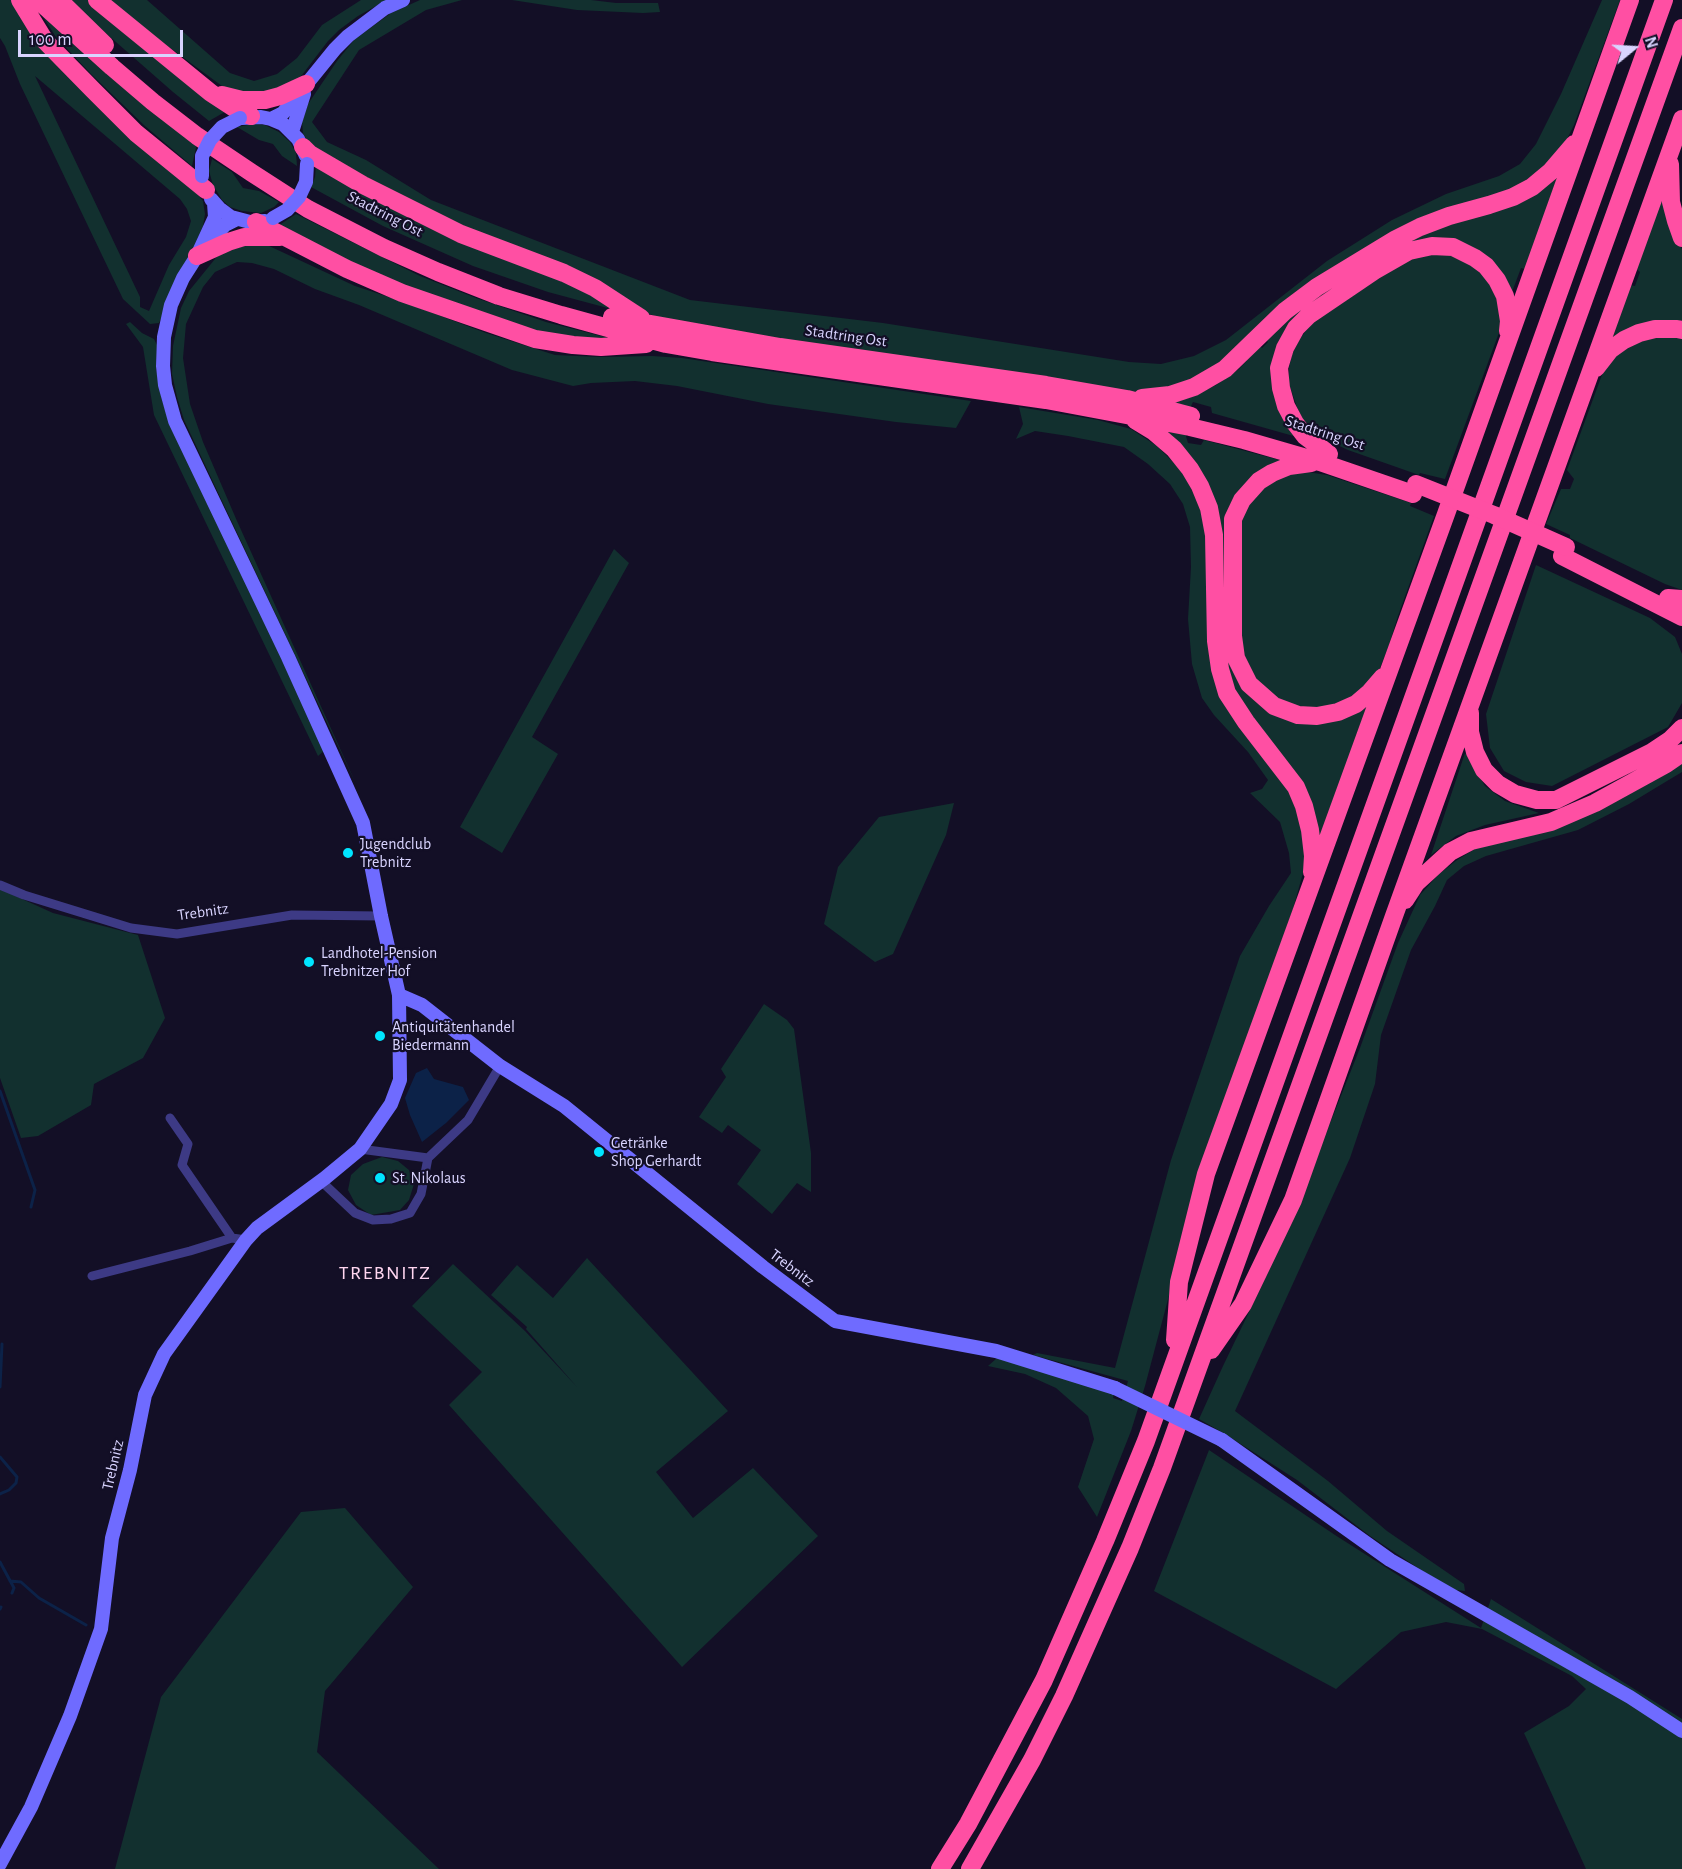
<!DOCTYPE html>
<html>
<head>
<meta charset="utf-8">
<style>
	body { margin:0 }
	#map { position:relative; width:1682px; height:1869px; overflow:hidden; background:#130f26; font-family:"Alegreya Sans",sans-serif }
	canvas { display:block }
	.north { position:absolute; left:1604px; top:18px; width:60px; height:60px; -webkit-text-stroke:4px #130f26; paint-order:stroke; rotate:72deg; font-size:16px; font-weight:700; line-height:24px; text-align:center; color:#d9d4ff }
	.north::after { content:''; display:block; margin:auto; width:21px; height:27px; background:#d9d4ff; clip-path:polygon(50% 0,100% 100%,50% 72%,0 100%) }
	.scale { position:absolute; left:18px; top:30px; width:165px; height:27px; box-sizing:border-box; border:3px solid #d9d4ff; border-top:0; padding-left:8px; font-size:18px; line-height:21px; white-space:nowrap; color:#d9d4ff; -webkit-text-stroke:4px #130f26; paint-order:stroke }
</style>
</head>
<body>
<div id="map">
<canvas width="1682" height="1869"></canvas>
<div class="north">N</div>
<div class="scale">100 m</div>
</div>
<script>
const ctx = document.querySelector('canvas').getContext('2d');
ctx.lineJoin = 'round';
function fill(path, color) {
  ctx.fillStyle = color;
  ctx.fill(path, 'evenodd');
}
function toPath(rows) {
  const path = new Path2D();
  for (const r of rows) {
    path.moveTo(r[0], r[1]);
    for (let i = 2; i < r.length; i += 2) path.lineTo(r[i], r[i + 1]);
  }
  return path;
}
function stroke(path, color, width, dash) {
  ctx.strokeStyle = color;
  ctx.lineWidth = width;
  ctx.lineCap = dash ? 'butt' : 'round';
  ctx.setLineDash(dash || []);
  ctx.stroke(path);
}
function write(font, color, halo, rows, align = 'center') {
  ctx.font = font + ' "Alegreya Sans",sans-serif';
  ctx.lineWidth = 4.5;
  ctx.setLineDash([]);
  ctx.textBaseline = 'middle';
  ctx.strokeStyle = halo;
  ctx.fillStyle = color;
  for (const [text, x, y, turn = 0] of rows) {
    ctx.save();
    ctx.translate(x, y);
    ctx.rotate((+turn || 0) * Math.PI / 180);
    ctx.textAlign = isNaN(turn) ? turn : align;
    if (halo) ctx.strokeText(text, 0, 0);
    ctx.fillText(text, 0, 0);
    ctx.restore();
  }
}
fill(toPath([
	[0,0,13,0,190,185,203,201,205,214,203,226,159,323,150,324,123,299,20,84,5,46,0,38],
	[35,76,180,199,187,209,191,221,186,237,169,265,149,311,140,307,140,297],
	[32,0,197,143,192,166,145,126,91,74,56,37],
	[68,0,89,0,230,109,209,121,173,92],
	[105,0,147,0,230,73,254,81,277,74,297,58,322,25,361,0,387,0,358,16,339,30,328,41,302,75,287,87,272,94,237,92,222,86],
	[420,0,462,0,426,10,359,50,312,122,327,142,366,160,431,200,690,300,883,323,1129,362,1161,364,1194,356,1226,340,1327,261,1392,220,1446,194,1499,176,1520,164,1536,144,1561,94,1602,0,1620,0,1574,125,1563,147,1549,164,1510,191,1412,222,1209,376,1160,393,1127,392,671,322,644,312,418,207,309,144,303,133,302,122,308,104,337,61,354,40,391,13],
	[512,0,591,0,616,3,658,3,660,12,643,13,577,10],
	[253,124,265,125,279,132,290,142,296,153,297,166,282,156,273,144,259,140,237,127],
	[212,159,232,172,243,188,259,191,279,202,274,207,261,213,242,211,230,207,222,200,213,185,209,171],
	[316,163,568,281,615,310,548,292,473,266,383,226,311,187,315,177],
	[1556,174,1560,179,1528,270,1521,268,1512,292,1492,262,1410,244,1277,351,1297,437,1212,413,1211,407,1193,402,1190,408,1167,402,1189,398,1216,385,1239,369,1260,346,1262,348,1268,342,1265,339,1282,321,1403,240],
	[1665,187,1676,238,1682,249,1682,323,1614,341,1610,337,1629,285,1635,286,1640,272,1635,268],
	[296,214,420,276,476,298,546,322,617,340,565,339,515,327,426,295,347,260,278,226],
	[250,244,267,245,355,286,398,300,486,333,555,355,600,357,652,356,682,358,971,401,956,428,896,422,768,404,677,386,635,381,591,383,573,386,512,370,359,305,315,289,274,269,252,263,237,262,215,272,203,287,186,324,183,358,190,404,203,442,237,521,357,786,221,499,184,420,177,397,172,374,173,346,181,308,189,291,219,254],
	[1436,252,1468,260,1491,283,1499,302,1501,316,1500,330,1445,479,1420,473,1419,475,1348,450,1331,442,1333,430,1321,427,1319,437,1306,425,1299,413,1289,384,1289,368,1292,354,1301,337,1313,322,1400,264,1416,255],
	[130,322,142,333,154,339,157,345,156,369,162,400,169,422,326,749,318,756,154,415,143,347,126,324],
	[1682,336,1682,590,1665,584,1570,538,1570,535,1546,524,1561,489,1570,489,1574,479,1567,470,1603,372,1615,356,1644,338],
	[1019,407,1098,420,1131,429,1157,446,1180,469,1195,493,1204,515,1214,665,1296,800,1306,847,1303,873,1293,909,1205,1160,1145,1386,1131,1431,1097,1517,1078,1487,1094,1439,1088,1416,1056,1388,1025,1374,988,1366,997,1358,1114,1394,1113,1398,1122,1401,1128,1381,1033,1355,1037,1353,1115,1368,1171,1160,1240,956,1269,906,1291,873,1289,853,1280,822,1250,793,1262,789,1268,780,1248,752,1214,715,1202,698,1192,664,1188,619,1191,567,1190,527,1183,504,1170,484,1148,464,1124,447,1068,436,1035,431,1016,439,1023,424],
	[1161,432,1185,433,1188,443,1201,445,1204,440,1287,462,1237,498,1228,641,1278,715,1371,701,1319,847,1316,834,1246,714,1226,669,1221,544],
	[1307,472,1327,475,1411,503,1410,506,1434,516,1398,616,1389,645,1378,673,1371,684,1335,709,1294,709,1258,688,1239,651,1236,539,1248,499,1275,477],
	[614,549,629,563,532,737,558,754,502,853,460,827],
	[1536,565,1650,618,1675,637,1682,654,1682,703,1668,727,1552,786,1526,782,1504,771,1490,748,1486,714],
	[1465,753,1485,786,1505,801,1539,813,1485,825,1456,836,1431,855],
	[1682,763,1682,772,1672,778,1629,804,1578,830,1486,856,1464,866,1447,880,1435,906,1411,950,1381,1035,1375,1084,1350,1158,1235,1411,1328,1481,1387,1531,1464,1584,1465,1591,1456,1590,1424,1572,1370,1536,1297,1480,1225,1434,1199,1419,1223,1366,1262,1285,1297,1206,1360,1048,1398,943,1420,895,1438,875,1457,860,1475,849,1500,842],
	[954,803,946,835,893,954,875,962,824,924,838,867,879,817],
	[0,889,53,913,138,935,165,1018,143,1058,94,1084,91,1105,38,1136,21,1138,0,1078],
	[764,1004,787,1020,794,1029,811,1153,811,1192,797,1183,772,1214,737,1184,761,1150,728,1125,722,1133,699,1117,726,1077,721,1069],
	[382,1157,398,1161,409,1170,414,1184,409,1200,400,1210,371,1215,356,1205,348,1190,351,1175,363,1164],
	[587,1258,728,1411,656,1472,693,1518,753,1468,818,1536,682,1667,449,1405,482,1372,412,1306,453,1264,525,1331,577,1387,526,1329,527,1327,491,1295,517,1265,553,1298],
	[1209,1450,1335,1535,1481,1628,1491,1599,1682,1719,1682,1869,1586,1869,1524,1733,1569,1706,1586,1689,1572,1676,1482,1629,1446,1622,1401,1632,1336,1689,1154,1591],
	[345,1508,413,1587,325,1691,317,1752,439,1869,115,1869,161,1697,301,1512]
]), '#12302f');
fill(toPath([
	[427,1068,434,1079,463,1087,469,1100,446,1123,422,1142,410,1115,405,1098,416,1073]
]), '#0c2248');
stroke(toPath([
	[0,1091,35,1190,31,1207],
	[0,1387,2,1344],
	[0,1457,17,1477,16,1483,9,1490,0,1494],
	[0,1562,14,1588,12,1593],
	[10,1581,21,1582,39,1598,86,1625],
	[0,1609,1,1607]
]), '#0c2248', 3);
stroke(toPath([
	[0,885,24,895,131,928,177,934,292,915,381,916],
	[170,1118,188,1144,182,1165,232,1238],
	[360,1149,428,1158,468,1120,500,1066],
	[321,1181,355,1213,373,1220,391,1219,410,1213,421,1194,428,1158],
	[92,1276,190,1251,232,1238,246,1240]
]), '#3d3a85', 9);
stroke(toPath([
	[242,118,261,117,271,119,283,124,298,139,306,156],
	[271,119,283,113,335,49,348,36,385,8,403,0],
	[292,132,304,94],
	[211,199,219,208,231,217,250,222,265,221],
	[206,246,225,225,237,219],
	[399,995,422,1005,500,1066,564,1106,763,1267,835,1321,996,1351,1115,1388],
	[1222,1440,1390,1560,1630,1697,1682,1731],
	[0,1864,31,1807,70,1716,101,1629,112,1538,130,1470,145,1395,164,1354,246,1240,257,1228,325,1178,360,1149,391,1104,400,1080,399,995,381,916,363,823,288,657,175,421,165,385,163,366,164,337,171,305,183,278,197,256,215,217,214,203]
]), '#6f6bff', 14);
stroke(toPath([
	[20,0,45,41,93,90,136,133,206,190],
	[38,0,112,67,153,102,197,136,252,173,308,209,384,248,438,272,499,296,561,315,666,344,712,352,1046,400,1190,427,1244,440,1320,462,1413,494],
	[59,0,105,45],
	[97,0,211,93,240,112,251,116],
	[222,95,242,100,265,100,280,96,306,84],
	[303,147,310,154,363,185,461,234,564,273,595,288,641,318],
	[1670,164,1671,202,1676,221,1682,238],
	[256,222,347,269,402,293,535,339,573,345,601,347,646,344],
	[197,256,228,242,244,237,280,237],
	[612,317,780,347,1046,385,1127,399,1191,416],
	[1596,368,1610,350,1624,340,1639,333,1655,329,1677,329,1682,330],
	[1142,398,1170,395,1194,387,1225,369,1285,311,1317,287,1396,239,1420,227,1449,216,1489,205,1513,197,1532,187,1550,172,1574,144],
	[1135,420,1153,431,1174,449,1190,469,1200,486,1209,508,1214,535,1216,641,1220,669,1227,693,1246,722,1296,787,1304,806,1310,830,1313,856,1312,872],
	[1329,454,1305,436,1295,423,1286,406,1281,388,1279,368,1285,348,1296,328,1309,315,1374,271,1409,251,1432,246,1453,247,1475,258,1486,266,1497,280,1505,296,1509,321,1508,331],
	[1311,463,1289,466,1272,473,1259,481,1242,500,1233,519,1233,636,1236,658,1249,684,1274,706,1298,715,1317,716,1338,712,1356,704,1370,692,1383,677],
	[1562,556,1682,617],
	[1668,598,1682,599],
	[1470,713,1470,732,1475,752,1484,770,1498,784,1515,794,1537,800,1556,800,1652,752,1670,740,1682,728],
	[1405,900,1416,883,1450,852,1471,841,1551,822,1595,803,1666,764,1682,753],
	[1175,1340,1179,1282,1206,1174,1446,514,1630,0],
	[1211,1350,1243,1304,1293,1200,1394,916,1682,119],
	[940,1869,968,1824,1044,1680,1105,1541,1146,1441,1664,0],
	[970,1869,1032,1760,1064,1696,1130,1548,1162,1468,1682,28]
]), '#ff4fa3', 18);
stroke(toPath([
	[202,176,202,156,210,140,222,127,240,118],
	[273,218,287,210,299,197,306,182,307,164],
	[1115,1388,1222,1440]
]), '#6f6bff', 14);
stroke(toPath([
	[1416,484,1494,515,1566,547]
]), '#ff4fa3', 18);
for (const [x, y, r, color] of [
	[348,853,6,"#00e5ff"],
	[309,962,6,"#00e5ff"],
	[380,1036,6,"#00e5ff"],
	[599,1152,6,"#00e5ff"],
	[380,1178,6,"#00e5ff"]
]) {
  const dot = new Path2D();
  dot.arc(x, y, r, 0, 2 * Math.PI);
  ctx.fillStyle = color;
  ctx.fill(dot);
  stroke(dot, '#130f26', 2);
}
write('16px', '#d9d4ff', '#130f26', [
	["Stadtring Ost",385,214,27],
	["Stadtring Ost",846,336,8],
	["Stadtring Ost",1325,433,18],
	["Trebnitz",203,912,-8],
	["Trebnitz",792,1268,37],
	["Trebnitz",113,1465,-77]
]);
write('16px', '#d9d4ff', '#130f26', [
	["Jugendclub",360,844],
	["Trebnitz",360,862],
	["Landhotel-Pension",321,953],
	["Trebnitzer Hof",321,971],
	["Antiquitätenhandel",392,1027],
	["Biedermann",392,1045],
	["Getränke",611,1143],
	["Shop Gerhardt",611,1161],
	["St. Nikolaus",392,1178]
], 'left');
ctx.letterSpacing = '1.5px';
write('20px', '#ffd6f0', '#130f26', [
	["TREBNITZ",385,1273]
]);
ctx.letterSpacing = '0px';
</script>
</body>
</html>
